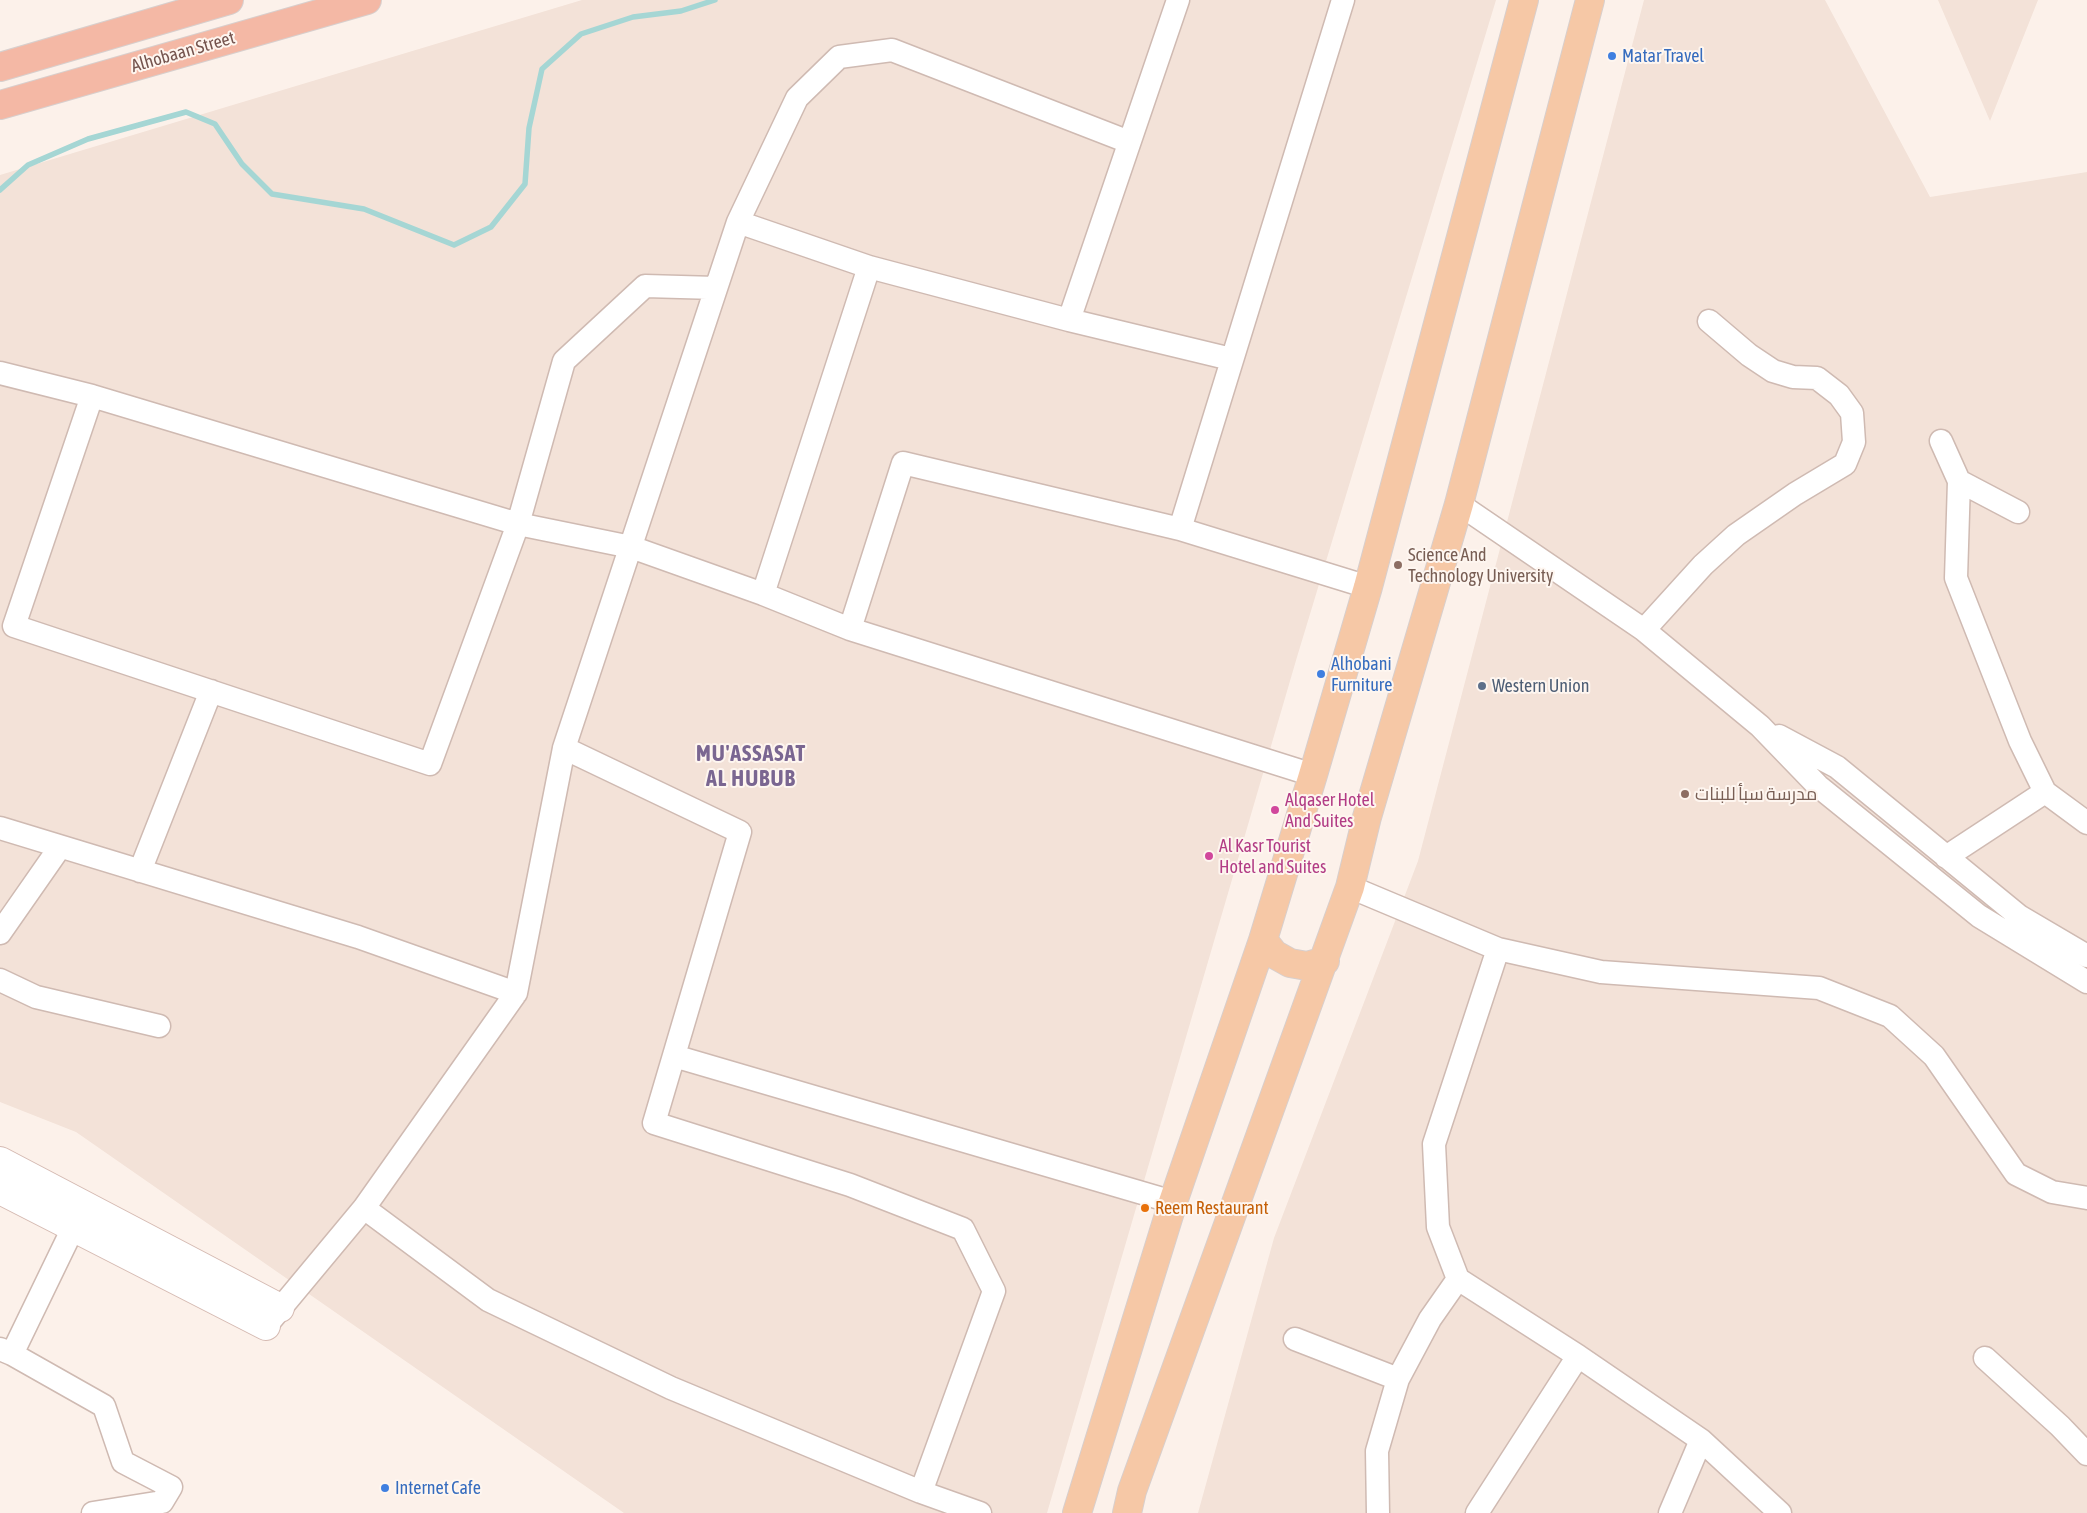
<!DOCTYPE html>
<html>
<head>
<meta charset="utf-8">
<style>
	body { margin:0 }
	canvas { display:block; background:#fcf1ea }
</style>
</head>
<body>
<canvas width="2087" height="1513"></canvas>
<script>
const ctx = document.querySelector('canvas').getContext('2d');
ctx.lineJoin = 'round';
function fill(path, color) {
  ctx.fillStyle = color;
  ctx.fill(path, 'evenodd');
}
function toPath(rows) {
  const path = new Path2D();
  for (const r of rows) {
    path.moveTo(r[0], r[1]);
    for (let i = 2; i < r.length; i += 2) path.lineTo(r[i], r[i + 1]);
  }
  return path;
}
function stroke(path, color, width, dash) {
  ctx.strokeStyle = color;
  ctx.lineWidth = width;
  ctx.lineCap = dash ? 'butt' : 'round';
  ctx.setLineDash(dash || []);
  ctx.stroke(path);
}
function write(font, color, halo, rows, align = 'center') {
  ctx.font = font + ' "Asap Condensed",Cairo,sans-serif';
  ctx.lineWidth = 4;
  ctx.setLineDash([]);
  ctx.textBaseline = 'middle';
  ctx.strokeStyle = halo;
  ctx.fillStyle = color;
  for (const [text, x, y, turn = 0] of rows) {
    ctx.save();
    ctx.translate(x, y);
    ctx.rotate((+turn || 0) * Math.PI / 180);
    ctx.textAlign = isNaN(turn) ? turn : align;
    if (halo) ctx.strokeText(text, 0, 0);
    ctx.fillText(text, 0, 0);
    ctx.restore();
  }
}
fill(toPath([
	[582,0,1496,0,1297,657,1047,1513,624,1513,76,1132,0,1102,0,175],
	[1644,0,1825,0,1930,197,2087,172,2087,1513,1198,1513,1274,1238,1418,861],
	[1938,0,2038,0,1990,121]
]), '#f3e2d8');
stroke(toPath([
	[0,190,28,165,88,139,186,112,215,124,242,164,272,194,364,209,454,245,491,227,525,184,529,128,542,69,581,34,633,17,681,11,715,0]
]), '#a5d6d4', 5.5);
const minor = toPath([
	[738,222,869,267,1069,320,1231,359],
	[1069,320,1178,0],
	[0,373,92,396,518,524,631,547,763,594,850,629,1313,775],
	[92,396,14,626,430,764,518,524,564,361,645,286,716,288],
	[1941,441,1959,481,1956,578,2020,741,2045,792,2087,823],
	[1959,481,2018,512],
	[1459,504,1644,630,1760,726,1818,786,1979,916,2087,982],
	[1180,529,1343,0],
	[763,594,869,267],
	[850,629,903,463,1180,529,1368,587],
	[1644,630,1703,565,1736,535,1795,494,1845,464,1854,442,1852,413,1839,395,1817,378,1793,377,1773,371,1749,355,1709,321],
	[1779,736,1837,767,2019,916,2087,956],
	[564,748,740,832,654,1123,850,1185,963,1229,994,1291,921,1492],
	[0,828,358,937,516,993],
	[1946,857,2045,792],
	[140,871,211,691],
	[1350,887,1498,949,1601,972,1819,988,1890,1016,1934,1056,2016,1174,2052,1192,2087,1198],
	[0,933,60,847],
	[1498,949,1434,1144,1438,1227,1458,1279,1578,1356,1701,1440,1780,1513],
	[0,980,36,997,159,1026],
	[674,1056,1173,1202],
	[364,1208,488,1300,671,1388,921,1492,980,1513],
	[270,1321,364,1208,516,993,564,748,738,222,797,98,839,57,892,50,1129,142],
	[1295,1339,1398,1379],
	[0,1349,12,1354,104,1406,123,1462,171,1487,162,1502,93,1513],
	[12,1354,74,1226],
	[1985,1358,2060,1426,2087,1454],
	[1378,1513,1377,1451,1398,1379,1430,1319,1458,1279],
	[1477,1513,1578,1356],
	[1670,1513,1701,1440]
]);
const secondary = toPath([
	[0,1161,280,1308],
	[0,1190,266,1326]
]);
const primary = toPath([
	[1263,940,1274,954,1290,963,1307,966,1325,961],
	[1077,1513,1173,1202,1263,940,1313,775,1368,587,1524,0],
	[1127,1513,1132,1491,1350,887,1367,817,1459,504,1590,0]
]);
const trunk = toPath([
	[0,67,229,0],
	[0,105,367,0]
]);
stroke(minor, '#cfbab2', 25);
stroke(secondary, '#d5bab2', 30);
stroke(primary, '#d8cfcd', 30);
stroke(trunk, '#d8cfcd', 30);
stroke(minor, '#fff', 22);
stroke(secondary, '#fff', 28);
stroke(primary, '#f6c8a6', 28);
stroke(trunk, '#f4b8a5', 28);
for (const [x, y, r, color] of [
	[1612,56,5,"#3f7fe0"],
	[1398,565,5,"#8d6e63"],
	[1321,674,5,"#3f7fe0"],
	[1482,686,5,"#5c6f8a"],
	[1685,794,5,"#8d6e63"],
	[1275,810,5,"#d1479c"],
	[1209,856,5,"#d1479c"],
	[1145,1208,5,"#e8710a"],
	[385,1488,5,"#3f7fe0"]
]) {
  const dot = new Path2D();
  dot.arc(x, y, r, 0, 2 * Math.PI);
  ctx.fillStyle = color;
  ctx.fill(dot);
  stroke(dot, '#fef6f0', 2);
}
write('18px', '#75544e', '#fef6f0', [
	["Alhobaan Street",183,52,-16]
]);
write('18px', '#366cbe', '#fef6f0', [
	["Matar Travel",1622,56],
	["Alhobani",1331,664],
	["Furniture",1331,685],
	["Internet Cafe",395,1488]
], 'left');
write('18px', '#785e54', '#fef6f0', [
	["Science And",1408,555],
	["Technology University",1408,576],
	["مدرسة سبأ للبنات",1695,794]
], 'left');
write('18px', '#4e5e75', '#fef6f0', [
	["Western Union",1492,686]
], 'left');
write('18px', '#b23c85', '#fef6f0', [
	["Alqaser Hotel",1285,800],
	["And Suites",1285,821],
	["Al Kasr Tourist",1219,846],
	["Hotel and Suites",1219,867]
], 'left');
write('18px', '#c56008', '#fef6f0', [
	["Reem Restaurant",1155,1208]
], 'left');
ctx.letterSpacing = '1px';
write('bold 22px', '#7a6691', '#fef6f0', [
	["MU'ASSASAT",751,754],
	["AL HUBUB",751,779]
]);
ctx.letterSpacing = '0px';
</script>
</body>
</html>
